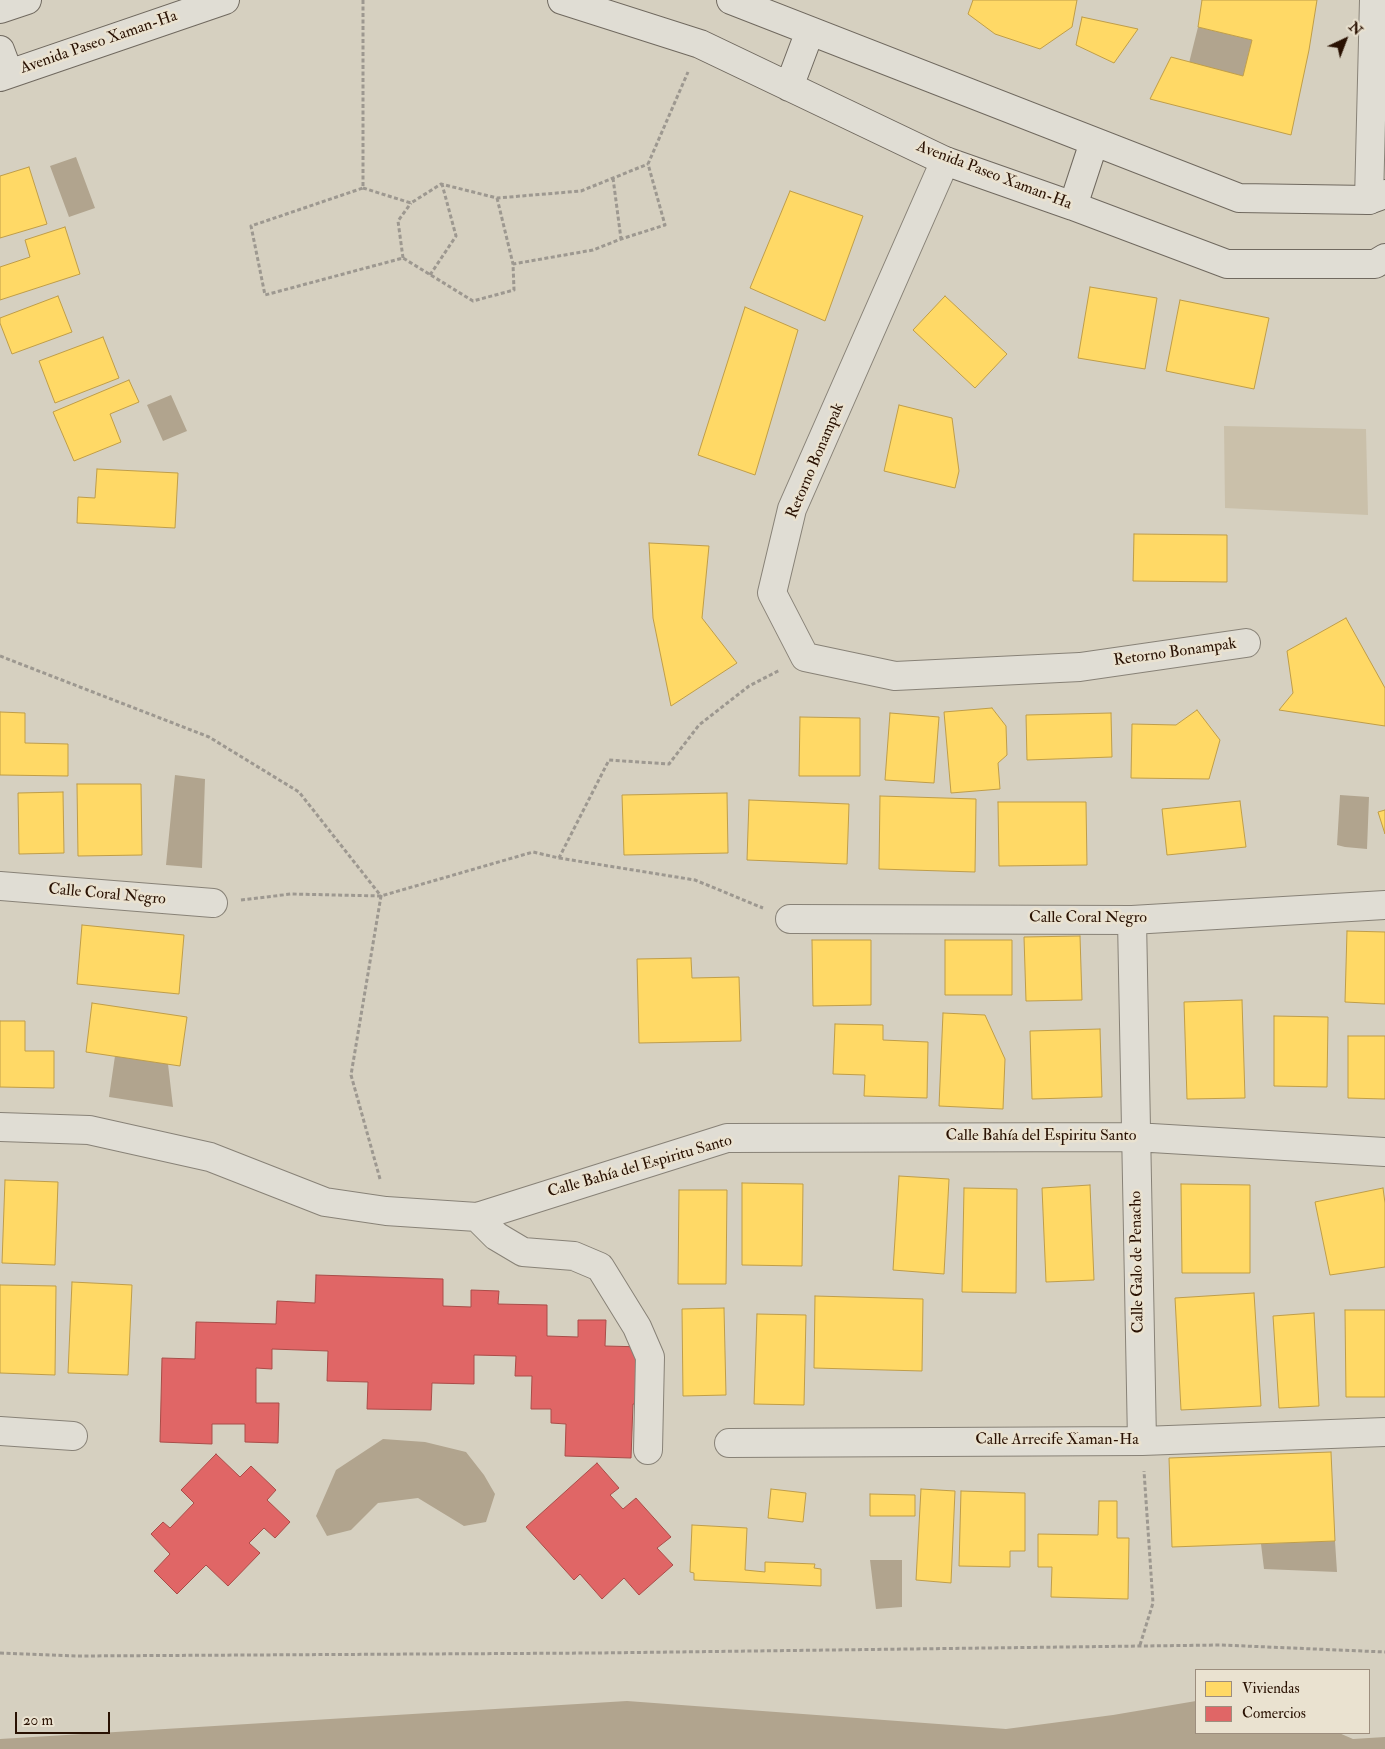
<!DOCTYPE html>
<html>
<head>
<meta charset="utf-8">
<style>
	body { margin:0 }
	#map { position:relative; width:1385px; height:1749px; overflow:hidden; background:#d6d0c0; font-family:"IM FELL Double Pica",serif }
	canvas { display:block }
	.legend { position:absolute; left:1195px; top:1669px; width:175px; height:65px; box-sizing:border-box; background:#eae2d0; border:1px solid #9d8e7e; margin:0; padding:6px 9px; list-style:none; font-size:15px; color:#291102 }
	.legend li { display:flex; align-items:center; gap:10px; height:25px }
	.legend b { width:25px; border:1px solid #9d8e7e }
	.north { position:absolute; left:1320px; top:15px; width:50px; height:50px; -webkit-text-stroke:4px #eae2d0; paint-order:stroke; rotate:43deg; font-size:14px; font-weight:700; line-height:20px; text-align:center; color:#291102 }
	.north::after { content:''; display:block; margin:auto; width:18px; height:22px; background:#291102; clip-path:polygon(50% 0,100% 100%,50% 72%,0 100%) }
	.scale { position:absolute; left:15px; top:1712px; width:95px; height:22px; box-sizing:border-box; border:2px solid #291102; border-top:0; padding-left:6px; font-size:15px; line-height:18px; white-space:nowrap; color:#291102; -webkit-text-stroke:4px #eae2d0; paint-order:stroke }
</style>
</head>
<body>
<div id="map">
<canvas width="1385" height="1749"></canvas>
<ul class="legend">
<li><b style="height:14px;background:#ffd966"></b>Viviendas</li>
<li><b style="height:14px;background:#e06666"></b>Comercios</li>
</ul>
<div class="north">N</div>
<div class="scale">20 m</div>
</div>
<script>
const ctx = document.querySelector('canvas').getContext('2d');
ctx.lineJoin = 'round';
function fill(path, color) {
  ctx.fillStyle = color;
  ctx.fill(path, 'evenodd');
}
function toPath(rows) {
  const path = new Path2D();
  for (const r of rows) {
    path.moveTo(r[0], r[1]);
    for (let i = 2; i < r.length; i += 2) path.lineTo(r[i], r[i + 1]);
  }
  return path;
}
function stroke(path, color, width, dash) {
  ctx.strokeStyle = color;
  ctx.lineWidth = width;
  ctx.lineCap = dash ? 'butt' : 'round';
  ctx.setLineDash(dash || []);
  ctx.stroke(path);
}
function write(font, color, halo, rows, align = 'center') {
  ctx.font = font + ' "IM FELL Double Pica",serif';
  ctx.lineWidth = 5;
  ctx.setLineDash([]);
  ctx.textBaseline = 'middle';
  ctx.strokeStyle = halo;
  ctx.fillStyle = color;
  for (const [text, x, y, turn = 0] of rows) {
    ctx.save();
    ctx.translate(x, y);
    ctx.rotate((+turn || 0) * Math.PI / 180);
    ctx.textAlign = isNaN(turn) ? turn : align;
    if (halo) ctx.strokeText(text, 0, 0);
    ctx.fillText(text, 0, 0);
    ctx.restore();
  }
}
fill(toPath([
	[1224,426,1366,429,1368,515,1225,508]
]), '#cac0aa');
fill(toPath([
	[1198,27,1252,40,1243,76,1189,63],
	[76,157,95,208,69,217,50,166],
	[171,395,187,431,163,441,147,405],
	[175,775,205,779,202,868,166,865],
	[1340,795,1369,797,1367,849,1345,847,1337,845],
	[115,1056,168,1064,173,1107,109,1097],
	[383,1439,425,1442,466,1452,484,1475,495,1494,486,1522,464,1526,418,1498,378,1503,351,1530,327,1536,316,1516,336,1470],
	[1335,1541,1337,1572,1264,1569,1261,1544],
	[870,1560,902,1560,902,1607,876,1609],
	[627,1701,1006,1729,1113,1715,1196,1701,1196,1733,1339,1733,1353,1739,1385,1737,1385,1749,0,1749,0,1739]
]), '#b1a48e');
const homes = toPath([
	[973,0,1077,0,1072,27,1040,49,995,34,968,14,973,0],
	[1202,0,1317,0,1309,50,1291,135,1150,99,1171,57,1243,76,1252,40,1198,27,1202,0],
	[1082,17,1138,29,1114,63,1076,45,1082,17],
	[29,167,47,224,0,238,0,176,29,167],
	[790,191,863,216,825,321,750,288,790,191],
	[65,227,80,274,0,300,0,267,30,257,25,240,65,227],
	[1090,287,1157,298,1145,369,1078,358,1090,287],
	[58,296,72,332,12,354,0,323,0,318,58,296],
	[945,296,1007,354,975,388,913,330,945,296],
	[1180,300,1269,318,1254,389,1166,371,1180,300],
	[745,307,798,330,755,475,698,455,745,307],
	[103,337,119,378,55,403,39,361,103,337],
	[129,380,139,402,110,414,121,442,74,461,53,412,129,380],
	[899,405,952,418,959,471,955,488,884,471,899,405],
	[97,469,178,473,175,528,77,523,78,497,95,498,97,469],
	[1134,534,1227,535,1227,582,1133,581,1134,534],
	[649,543,709,546,702,618,737,663,671,706,653,618,649,543],
	[1346,618,1385,688,1385,726,1279,710,1293,693,1287,651,1346,618],
	[992,708,1006,726,1007,755,998,763,1000,789,951,793,944,712,992,708],
	[1197,710,1220,740,1209,779,1131,778,1132,724,1176,725,1197,710],
	[0,712,25,713,25,743,68,744,68,776,0,775,0,712],
	[890,713,939,717,934,783,885,780,890,713],
	[1111,713,1112,757,1027,760,1026,715,1111,713],
	[800,717,860,718,860,776,799,776,800,717],
	[77,784,141,784,142,855,78,856,77,784],
	[63,792,64,853,19,854,18,793,63,792],
	[727,793,728,853,624,855,622,795,727,793],
	[880,796,976,799,975,872,879,869,880,796],
	[749,800,849,804,847,864,747,860,749,800],
	[1240,801,1246,847,1167,855,1162,809,1240,801],
	[998,802,1086,802,1087,865,999,866,998,802],
	[1385,810,1385,834,1378,812,1385,810],
	[82,925,184,935,179,994,77,984,82,925],
	[1347,931,1385,932,1385,1004,1345,1002,1347,931],
	[1080,936,1082,1000,1026,1001,1024,937,1080,936],
	[812,940,871,940,871,1005,813,1006,812,940],
	[945,940,1012,940,1012,995,945,995,945,940],
	[691,958,692,978,739,977,741,1041,639,1043,637,959,691,958],
	[1242,1000,1245,1098,1187,1099,1184,1002,1242,1000],
	[92,1003,187,1017,180,1066,86,1052,92,1003],
	[943,1013,985,1015,1005,1059,1003,1109,939,1106,943,1013],
	[1274,1016,1328,1017,1327,1087,1274,1086,1274,1016],
	[0,1021,25,1021,25,1051,54,1051,54,1088,0,1087,0,1021],
	[835,1024,883,1025,883,1040,928,1042,927,1098,864,1096,865,1075,833,1074,835,1024],
	[1100,1029,1102,1097,1032,1099,1030,1031,1100,1029],
	[1348,1036,1385,1036,1385,1099,1348,1098,1348,1036],
	[899,1176,949,1179,944,1274,893,1270,899,1176],
	[5,1180,58,1182,55,1265,2,1263,5,1180],
	[742,1183,803,1184,802,1266,742,1265,742,1183],
	[1181,1184,1250,1185,1250,1273,1182,1273,1181,1184],
	[1090,1185,1094,1280,1046,1282,1042,1188,1090,1185],
	[964,1188,1017,1189,1016,1293,962,1292,964,1188],
	[1383,1188,1385,1203,1385,1267,1330,1275,1315,1202,1383,1188],
	[679,1190,727,1190,726,1284,678,1284,679,1190],
	[72,1282,132,1285,128,1375,68,1373,72,1282],
	[0,1285,56,1286,55,1375,0,1373,0,1285],
	[1254,1293,1261,1406,1181,1410,1175,1298,1254,1293],
	[815,1296,923,1299,922,1371,814,1368,815,1296],
	[724,1308,726,1395,683,1396,682,1309,724,1308],
	[1345,1310,1385,1310,1385,1397,1346,1397,1345,1310],
	[1314,1313,1319,1406,1279,1408,1273,1316,1314,1313],
	[757,1314,806,1315,804,1405,754,1404,757,1314],
	[1331,1452,1335,1541,1172,1547,1169,1458,1331,1452],
	[771,1489,806,1493,803,1522,768,1518,771,1489],
	[921,1489,955,1491,951,1583,916,1580,921,1489],
	[961,1491,1025,1493,1025,1551,1010,1551,1010,1567,959,1566,961,1491],
	[870,1494,915,1495,915,1516,870,1516,870,1494],
	[1099,1501,1117,1501,1117,1538,1129,1538,1128,1599,1051,1597,1052,1567,1038,1567,1038,1534,1098,1535,1099,1501],
	[692,1525,747,1528,745,1570,765,1572,765,1562,815,1564,814,1568,821,1569,821,1586,694,1580,694,1573,690,1572,692,1525]
]);
fill(homes, '#ffd966');
stroke(homes, '#bf9d48', 1);
const shops = toPath([
	[316,1275,443,1279,443,1306,471,1307,471,1290,499,1291,498,1304,547,1305,547,1336,578,1337,578,1320,606,1320,605,1346,645,1347,644,1404,633,1404,631,1458,565,1456,566,1424,551,1423,551,1409,531,1409,532,1376,515,1376,516,1356,474,1355,474,1384,432,1383,431,1410,367,1409,368,1382,327,1381,328,1351,272,1349,272,1369,256,1368,256,1403,279,1403,278,1443,245,1442,245,1424,212,1424,212,1444,160,1442,162,1358,195,1359,196,1322,276,1324,277,1301,315,1303,316,1275],
	[216,1454,240,1477,251,1466,276,1490,267,1500,290,1522,275,1538,264,1528,249,1543,260,1553,228,1586,206,1565,177,1594,154,1571,170,1554,151,1534,163,1522,170,1528,194,1503,181,1490,216,1454],
	[597,1463,619,1488,610,1495,623,1509,636,1498,671,1537,657,1548,673,1565,639,1595,624,1578,602,1599,580,1574,574,1580,526,1527,597,1463]
]);
fill(shops, '#e06666');
stroke(shops, '#a94c48', 1);
const minor = toPath([
	[945,161,792,509,772,593,805,657,895,676,1080,667,1246,643],
	[1369,200,1374,0],
	[0,886,213,903],
	[790,919,1132,920,1385,905],
	[1132,920,1142,1441],
	[0,1127,89,1130,210,1157,325,1202,386,1211,477,1217,727,1138,1135,1137,1385,1152],
	[477,1217,496,1236,523,1252,574,1256,600,1267,637,1327,650,1357,648,1450],
	[0,1431,73,1436],
	[729,1443,1142,1441,1385,1432]
]);
const secondary = toPath([
	[562,0,700,44,945,161,1073,206,1227,264,1375,264,1385,258],
	[731,0,1239,198,1369,200,1385,194],
	[0,9,27,0],
	[0,50,9,74],
	[0,77,225,0],
	[789,87,810,31],
	[1073,206,1094,142]
]);
stroke(minor, '#888277', 30);
stroke(secondary, '#70695f', 30);
stroke(toPath([
	[363,0,363,188,251,226,265,295,403,258,473,301,514,290,513,264,593,250,621,239,665,225,648,164,688,72],
	[613,178,621,239],
	[363,188,411,203,441,184,497,198,581,191,648,164],
	[497,198,513,264],
	[403,258,398,221,411,203],
	[430,275,456,236,442,184],
	[0,656,209,737,299,792,381,896,351,1075,380,1179],
	[559,858,695,880,763,908],
	[241,900,291,894,381,896,533,852,559,858,609,760,669,764,699,725,749,686,780,670],
	[1140,1645,1153,1603,1144,1471],
	[0,1653,77,1656,597,1653,1221,1645,1385,1652]
]), '#9d9890', 3, [4, 2.5]);
stroke(minor, '#e0ddd4', 28);
stroke(secondary, '#e0ddd4', 28);
write('16px', '#291102', '#eae2d0', [
	["Avenida Paseo Xaman-Ha",99,43,-19],
	["Avenida Paseo Xaman-Ha",994,176,21],
	["Retorno Bonampak",816,461,-67],
	["Retorno Bonampak",1175,653,-8],
	["Calle Coral Negro",107,895,5],
	["Calle Coral Negro",1088,919],
	["Calle Bahía del Espiritu Santo",1041,1137],
	["Calle Bahía del Espiritu Santo",640,1167,-16],
	["Calle Galo de Penacho",1138,1262,-91],
	["Calle Arrecife Xaman-Ha",1057,1441]
]);
</script>
</body>
</html>
